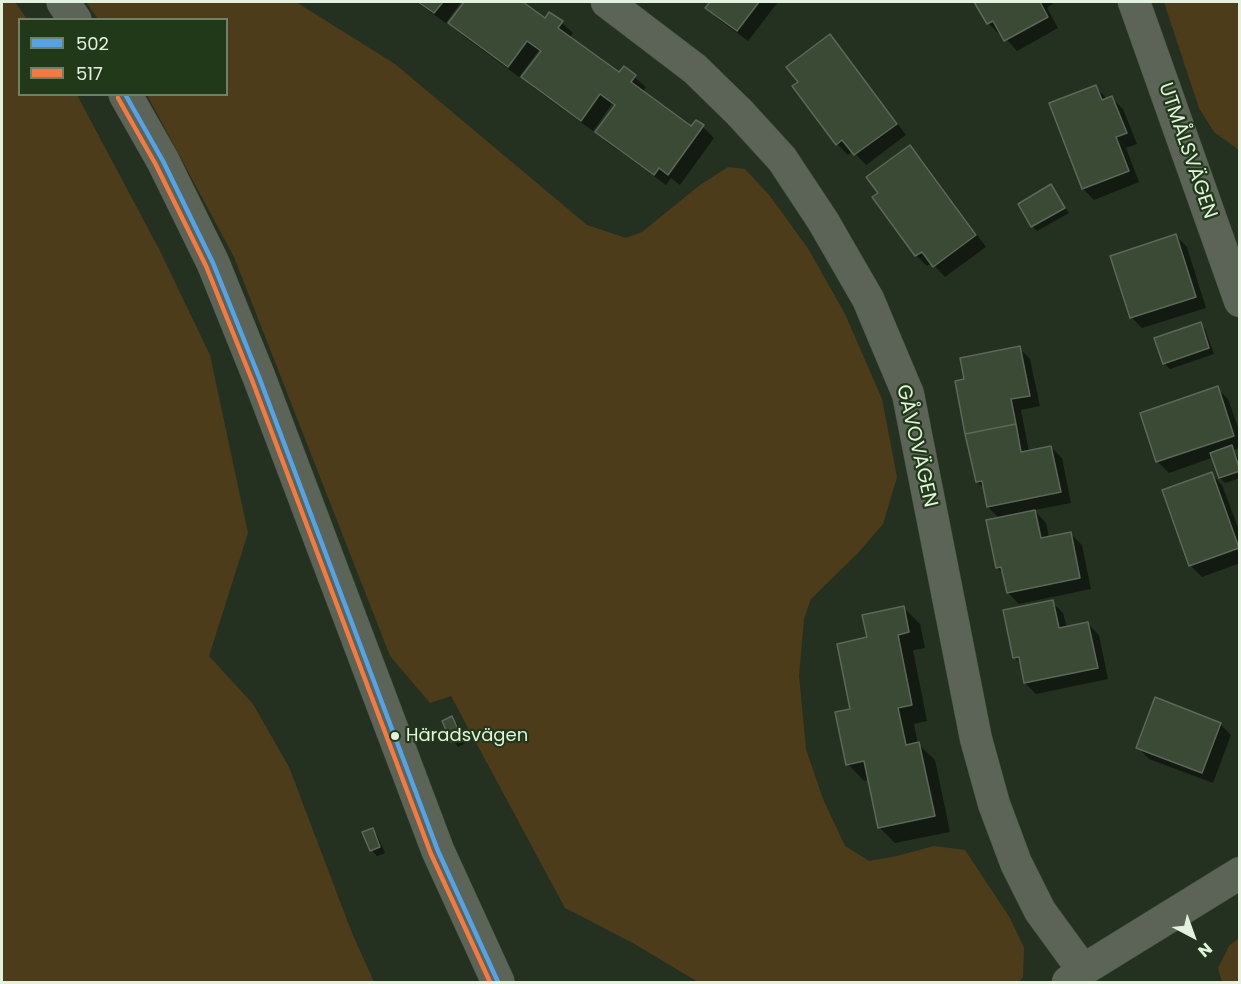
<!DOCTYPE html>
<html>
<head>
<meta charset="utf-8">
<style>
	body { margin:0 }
	#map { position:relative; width:1241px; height:984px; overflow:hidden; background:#243120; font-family:Poppins,sans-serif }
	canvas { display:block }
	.frame { position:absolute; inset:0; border:3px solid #e3f2de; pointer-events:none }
	.legend { position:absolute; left:18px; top:18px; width:210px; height:78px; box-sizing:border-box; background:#213819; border:2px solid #6f8268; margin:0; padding:8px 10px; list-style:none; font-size:18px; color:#e3f2de }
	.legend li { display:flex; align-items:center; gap:12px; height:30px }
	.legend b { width:30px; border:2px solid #6f8268 }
	.north { position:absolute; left:1163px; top:906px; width:60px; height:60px; -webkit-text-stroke:4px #213819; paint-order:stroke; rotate:139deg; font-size:16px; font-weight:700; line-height:24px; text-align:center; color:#e3f2de }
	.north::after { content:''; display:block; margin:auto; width:21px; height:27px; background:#e3f2de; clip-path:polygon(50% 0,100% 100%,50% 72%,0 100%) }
</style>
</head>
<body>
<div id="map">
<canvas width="1241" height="984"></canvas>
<div class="frame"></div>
<ul class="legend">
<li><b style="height:8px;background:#53a3e8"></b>502</li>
<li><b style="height:8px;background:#f6793e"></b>517</li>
</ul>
<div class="north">N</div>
</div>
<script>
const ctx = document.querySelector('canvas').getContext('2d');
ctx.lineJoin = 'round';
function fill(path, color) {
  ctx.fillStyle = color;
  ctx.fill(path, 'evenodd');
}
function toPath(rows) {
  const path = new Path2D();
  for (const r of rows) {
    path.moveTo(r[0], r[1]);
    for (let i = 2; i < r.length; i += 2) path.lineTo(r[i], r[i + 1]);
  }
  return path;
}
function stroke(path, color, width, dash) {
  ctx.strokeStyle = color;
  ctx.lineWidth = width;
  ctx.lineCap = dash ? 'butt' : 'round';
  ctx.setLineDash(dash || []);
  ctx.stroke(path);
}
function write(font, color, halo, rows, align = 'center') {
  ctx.font = font + ' Poppins,sans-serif';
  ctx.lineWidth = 4.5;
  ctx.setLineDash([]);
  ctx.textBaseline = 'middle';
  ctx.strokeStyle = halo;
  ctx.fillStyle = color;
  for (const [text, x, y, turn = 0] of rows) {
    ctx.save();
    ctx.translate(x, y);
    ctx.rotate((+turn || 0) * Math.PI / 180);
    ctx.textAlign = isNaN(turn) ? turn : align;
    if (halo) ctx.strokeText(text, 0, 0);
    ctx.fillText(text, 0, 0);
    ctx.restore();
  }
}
fill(toPath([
	[2,2,15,2,27,19,20,20,20,94,77,95,159,249,210,355,248,533,209,656,253,704,289,767,352,933,374,982,2,982],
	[86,2,296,2,395,64,587,225,626,238,642,232,700,185,728,167,745,169,770,196,809,250,845,314,882,399,897,477,883,524,859,552,811,599,804,619,799,676,806,749,823,799,845,846,869,861,897,856,934,846,965,850,1010,918,1024,948,1023,977,1019,982,698,982,633,943,565,908,451,696,430,703,390,656,234,257,147,95,226,94,226,20,98,19],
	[1164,2,1239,2,1239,150,1214,132,1199,108],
	[1239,938,1239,982,1222,982,1218,968,1229,946]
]), '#4d3c19');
fill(toPath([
	[416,2,461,2,446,23],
	[466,2,520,2,545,20,562,23,573,33,569,38,619,74,624,68,646,87,642,92,691,128,703,127,714,138,680,185,671,178,666,185,608,143,597,132,616,107,612,104,593,131,534,88,523,77,541,52,539,50,519,77,461,34,450,23],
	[709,2,778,2,748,41,718,19,707,8,711,3],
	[976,2,1055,2,1047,8,1058,28,1017,51,1001,33,999,34,988,23],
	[830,36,840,47,906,135,866,165,853,151,848,155,837,144,800,82],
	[1096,87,1108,100,1112,98,1123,109,1137,144,1126,148,1139,182,1094,200,1083,189],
	[910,147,921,158,986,247,945,277,932,263,927,266,916,255,880,193],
	[1051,186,1069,213,1037,231,1032,226],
	[1176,236,1187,247,1206,308,1142,328,1131,317],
	[1200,324,1205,329,1214,354,1170,369,1164,363],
	[1019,348,1030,359,1040,406,1021,410,1029,452,1051,447,1062,458,1071,503,1034,510,1046,523,1049,538,1071,534,1082,545,1091,589,1019,604,1008,593,1004,575,997,567,1000,519,988,507,985,489,977,482,966,380],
	[1217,388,1228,399,1240,433,1240,448,1234,450,1240,462,1240,478,1225,483,1220,478,1214,457,1169,473,1158,462,1142,414],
	[1211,474,1222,485,1240,533,1240,563,1202,577,1191,566,1164,491],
	[1052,602,1063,613,1067,628,1088,624,1099,635,1108,679,1036,694,1025,683,1022,665,1014,657],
	[904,608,920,624,925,648,913,650,927,721,914,724,918,744,935,760,950,832,895,843,879,827,869,779,864,781,848,764,852,710,869,639],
	[452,718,457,723,466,743,458,747,453,741],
	[1220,724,1231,735,1213,783,1149,759,1138,748],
	[372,830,377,835,385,853,377,856,372,850,364,833]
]), '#0007');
const building = toPath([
	[418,2,443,2,434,13,418,2],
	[464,2,523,2,545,18,549,12,563,21,558,28,619,72,624,66,636,75,631,82,691,126,696,120,704,125,668,175,659,168,654,175,595,132,615,105,600,94,581,121,521,77,541,51,527,41,508,67,448,23,464,2],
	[710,2,759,2,737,31,705,8,710,2],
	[974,2,1040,2,1048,17,1004,41,993,21,987,24,974,2],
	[830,34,897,124,854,155,842,140,836,145,792,86,798,82,786,67,830,34],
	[1096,85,1102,100,1112,96,1127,133,1116,137,1129,171,1082,189,1049,103,1096,85],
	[910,145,976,235,933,267,922,252,915,256,872,197,878,193,866,177,910,145],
	[1051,184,1065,208,1031,227,1018,204,1051,184],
	[1176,234,1196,297,1130,318,1110,256,1176,234],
	[1201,322,1209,348,1163,364,1154,338,1201,322],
	[1020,346,1030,396,1011,399,1016,424,965,434,955,381,964,379,960,358,1020,346],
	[1218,386,1234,436,1156,462,1140,413,1218,386],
	[1016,424,1021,452,1051,446,1061,492,987,507,982,481,976,482,965,434,1016,424],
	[1232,445,1240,471,1219,478,1210,453,1232,445],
	[1212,472,1239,548,1189,566,1162,490,1212,472],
	[1035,510,1041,538,1071,532,1080,578,1007,593,1001,567,996,568,986,520,1035,510],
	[1053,600,1059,628,1088,622,1098,668,1024,683,1019,657,1013,658,1003,610,1053,600],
	[904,606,909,632,898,635,912,705,898,708,906,745,919,742,935,816,878,828,864,761,846,765,835,712,850,709,837,644,867,637,862,615,904,606],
	[1155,697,1221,723,1202,773,1136,748,1155,697],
	[452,716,462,738,451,742,442,721,452,716],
	[373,828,380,847,370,851,362,832,373,828]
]);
fill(building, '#3a4a34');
stroke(building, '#5c6759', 1.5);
const street = toPath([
	[607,2,695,69,740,113,782,159,823,221,868,299,908,394,976,739,994,804,1016,863,1040,911,1083,970],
	[1134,2,1240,301],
	[1068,982,1083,970,1240,873]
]);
const secondary = toPath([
	[63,2,75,20],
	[125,94,163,161,213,263,259,377,438,851,498,982]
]);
stroke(street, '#414c3c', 33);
stroke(secondary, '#414c3c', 34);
stroke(street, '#5b6457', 32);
stroke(secondary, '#5b6457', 33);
stroke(toPath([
	[125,94,163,161,213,263,259,377,438,851,498,982]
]), '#53a3e8', 4.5);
stroke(toPath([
	[118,98,156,165,206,266,252,380,431,854,490,982]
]), '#f6793e', 4.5);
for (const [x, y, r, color] of [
	[395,736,5,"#e3f2de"]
]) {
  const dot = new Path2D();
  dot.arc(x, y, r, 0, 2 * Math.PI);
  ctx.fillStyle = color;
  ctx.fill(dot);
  stroke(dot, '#213819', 2);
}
write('18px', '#e3f2de', '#213819', [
	["Häradsvägen",406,736]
], 'left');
write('20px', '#e3f2de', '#213819', [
	["UTMÅLSVÄGEN",1187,151,71],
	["GÅVOVÄGEN",916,446,77]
]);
</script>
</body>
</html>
